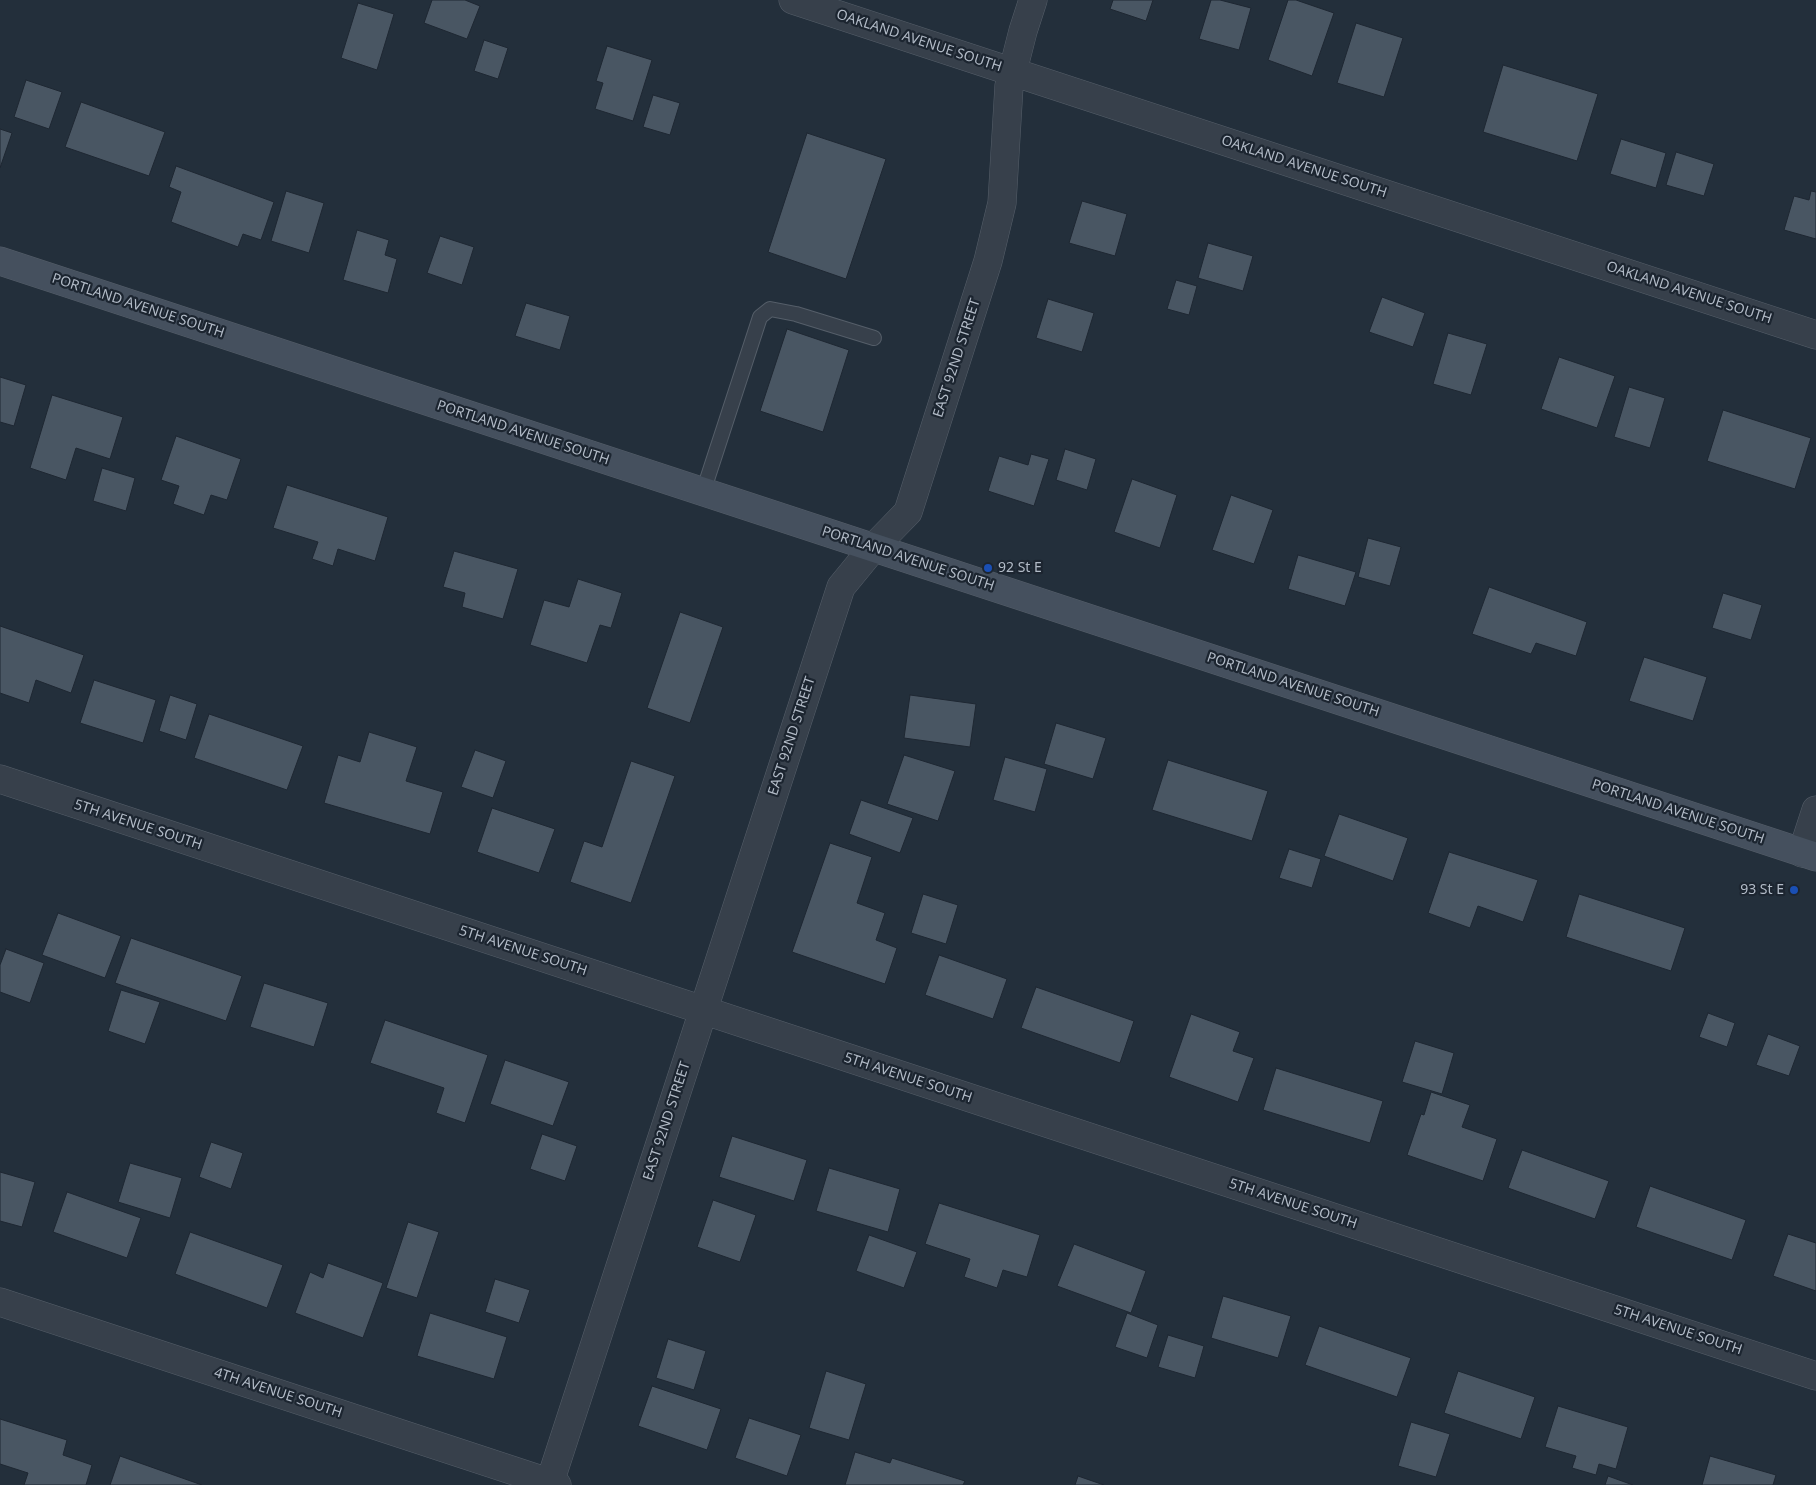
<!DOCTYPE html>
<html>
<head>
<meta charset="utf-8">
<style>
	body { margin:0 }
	canvas { display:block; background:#232f3b }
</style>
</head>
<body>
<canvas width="1816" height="1485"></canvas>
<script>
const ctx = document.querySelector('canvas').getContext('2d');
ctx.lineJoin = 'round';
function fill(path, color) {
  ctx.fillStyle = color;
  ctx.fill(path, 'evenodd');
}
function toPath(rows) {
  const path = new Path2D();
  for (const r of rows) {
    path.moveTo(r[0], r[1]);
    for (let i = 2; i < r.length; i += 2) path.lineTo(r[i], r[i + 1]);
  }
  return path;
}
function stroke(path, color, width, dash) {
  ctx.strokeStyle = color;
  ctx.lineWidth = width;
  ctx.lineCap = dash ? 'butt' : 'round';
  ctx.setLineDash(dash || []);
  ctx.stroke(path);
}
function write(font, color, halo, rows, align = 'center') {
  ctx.font = font + ' "Noto Sans",sans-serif';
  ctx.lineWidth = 4.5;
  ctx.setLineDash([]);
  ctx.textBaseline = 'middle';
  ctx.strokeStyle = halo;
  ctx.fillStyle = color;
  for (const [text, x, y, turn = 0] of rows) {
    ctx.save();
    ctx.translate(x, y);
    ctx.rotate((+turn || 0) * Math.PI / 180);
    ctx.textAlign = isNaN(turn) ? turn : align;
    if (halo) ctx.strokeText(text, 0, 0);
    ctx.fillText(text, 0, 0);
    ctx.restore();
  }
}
const building = toPath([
	[432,0,465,0,480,6,467,39,424,23,432,0],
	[1113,0,1153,0,1146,21,1110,9,1113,0],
	[1211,0,1220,0,1251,8,1239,50,1199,39,1211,0],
	[1288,0,1296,0,1334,13,1312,76,1268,60,1288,0],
	[358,3,394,14,377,70,341,58,358,3],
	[1356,23,1403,38,1384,97,1337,83,1356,23],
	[484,40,508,48,498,79,474,71,484,40],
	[607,46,652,60,633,121,595,109,603,83,596,81,607,46],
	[1503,65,1598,94,1577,161,1483,132,1503,65],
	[26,80,62,92,49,129,14,117,26,80],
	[653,95,680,103,670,135,643,127,653,95],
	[81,102,165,132,149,176,65,147,81,102],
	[0,129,12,133,0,168,0,129],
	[807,133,886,159,846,279,768,252,807,133],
	[1621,139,1666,153,1656,188,1610,174,1621,139],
	[1676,152,1714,164,1704,196,1666,185,1676,152],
	[176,166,274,202,261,240,243,234,238,247,171,222,181,192,169,187,176,166],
	[286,191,324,203,309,253,271,241,286,191],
	[1811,191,1816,192,1816,239,1784,230,1794,196,1809,200,1811,191],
	[1082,201,1127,214,1115,256,1069,243,1082,201],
	[357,230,389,240,385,255,397,259,388,293,343,280,357,230],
	[440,236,474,247,462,285,427,273,440,236],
	[1208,243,1253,256,1243,291,1198,278,1208,243],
	[1176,280,1197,286,1189,315,1167,309,1176,280],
	[1382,297,1425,313,1413,347,1369,332,1382,297],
	[1048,299,1094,313,1082,352,1036,338,1048,299],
	[526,303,570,316,560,350,515,336,526,303],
	[787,329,849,350,823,432,760,411,787,329],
	[1448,333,1487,344,1471,395,1433,384,1448,333],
	[1559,357,1615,376,1597,428,1541,409,1559,357],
	[0,377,26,385,14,426,0,422,0,377],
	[1629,387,1665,398,1650,448,1614,437,1629,387],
	[52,395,123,417,110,459,76,448,66,480,30,468,52,395],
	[1723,410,1811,438,1795,489,1707,461,1723,410],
	[176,436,241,459,227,500,211,495,204,515,173,504,179,486,161,480,176,436],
	[1065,449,1096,459,1087,490,1056,480,1065,449],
	[1031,454,1049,459,1034,506,988,491,999,456,1028,465,1031,454],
	[102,468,135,478,126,511,93,501,102,468],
	[1132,479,1177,495,1160,548,1114,532,1132,479],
	[287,485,388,517,375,561,338,549,333,566,312,559,318,542,273,528,287,485],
	[1231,495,1273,510,1254,564,1212,550,1231,495],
	[1368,538,1401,547,1390,586,1358,577,1368,538],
	[454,551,518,569,503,619,462,607,465,593,443,587,454,551],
	[1298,555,1356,572,1345,606,1288,589,1298,555],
	[578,579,622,593,611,628,600,625,587,663,530,645,544,600,569,607,578,579],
	[1489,587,1587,622,1576,656,1536,643,1531,654,1472,634,1489,587],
	[1723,593,1762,605,1751,640,1712,628,1723,593],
	[680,612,723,627,690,723,647,708,680,612],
	[0,626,84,655,71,693,36,680,29,703,0,693,0,626],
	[1644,657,1707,677,1693,721,1629,701,1644,657],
	[94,680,156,700,143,743,80,723,94,680],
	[170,695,197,704,186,740,159,731,170,695],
	[910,695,976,704,970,747,904,738,910,695],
	[209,714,303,746,287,790,194,758,209,714],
	[1056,723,1106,738,1093,779,1044,764,1056,723],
	[369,732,417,747,406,781,443,792,430,834,324,803,338,755,360,762,369,732],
	[475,750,506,761,493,798,461,787,475,750],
	[904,755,955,771,938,821,887,804,904,755],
	[1005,757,1047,769,1035,812,993,800,1005,757],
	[1168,760,1268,791,1252,841,1152,810,1168,760],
	[631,761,675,776,631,903,570,882,584,841,602,847,631,761],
	[861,800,913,818,900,853,849,834,861,800],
	[492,808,555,829,539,873,477,852,492,808],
	[1339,814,1408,838,1393,881,1324,856,1339,814],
	[830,843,872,857,857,903,885,913,876,940,897,948,885,984,792,952,830,843],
	[1289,849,1321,859,1312,888,1279,878,1289,849],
	[1449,852,1538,880,1523,922,1478,906,1470,928,1428,913,1449,852],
	[923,894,958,905,946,944,911,933,923,894],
	[1579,894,1685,928,1671,971,1566,937,1579,894],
	[58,913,121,936,105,978,42,955,58,913],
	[131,938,242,976,226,1021,115,983,131,938],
	[6,949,44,963,30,1003,0,992,0,965,6,949],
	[939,955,1007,979,993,1019,925,995,939,955],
	[264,983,328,1003,314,1047,250,1027,264,983],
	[1036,987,1134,1021,1120,1063,1021,1028,1036,987],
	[121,990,160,1002,145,1044,108,1031,121,990],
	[1708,1013,1735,1023,1727,1047,1699,1037,1708,1013],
	[1191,1014,1240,1032,1233,1051,1254,1058,1238,1102,1169,1077,1191,1014],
	[385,1020,488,1055,465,1123,436,1113,444,1088,370,1063,385,1020],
	[1768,1034,1800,1046,1789,1076,1756,1065,1768,1034],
	[1415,1041,1454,1053,1442,1094,1402,1082,1415,1041],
	[505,1060,569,1082,553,1126,490,1104,505,1060],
	[1276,1068,1383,1101,1370,1143,1263,1110,1276,1068],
	[1431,1092,1470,1105,1462,1127,1497,1139,1483,1181,1407,1155,1421,1114,1424,1115,1431,1092],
	[542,1134,577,1146,565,1181,530,1169,542,1134],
	[732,1136,807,1160,794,1201,719,1177,732,1136],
	[211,1142,243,1153,231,1189,199,1177,211,1142],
	[1522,1150,1609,1181,1595,1219,1508,1188,1522,1150],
	[130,1163,182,1178,170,1218,118,1202,130,1163],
	[829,1168,900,1189,888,1232,816,1211,829,1168],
	[0,1172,35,1182,22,1227,0,1221,0,1172],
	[1650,1186,1746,1220,1732,1260,1636,1227,1650,1186],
	[67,1192,141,1218,127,1258,53,1232,67,1192],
	[713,1200,756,1215,740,1262,697,1247,713,1200],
	[939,1203,1040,1235,1027,1277,1003,1270,997,1288,964,1277,970,1259,925,1244,939,1203],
	[408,1222,439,1232,417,1298,386,1288,408,1222],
	[190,1232,283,1265,267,1308,175,1274,190,1232],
	[1788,1234,1816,1243,1816,1291,1773,1276,1788,1234],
	[869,1235,917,1252,904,1288,856,1271,869,1235],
	[1074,1244,1146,1271,1131,1313,1057,1286,1074,1244],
	[328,1263,383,1283,363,1338,295,1313,310,1272,323,1278,328,1263],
	[495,1279,530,1290,519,1323,485,1312,495,1279],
	[1223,1296,1291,1316,1278,1358,1211,1338,1223,1296],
	[430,1313,507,1337,494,1379,417,1356,430,1313],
	[1127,1313,1158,1325,1147,1358,1115,1347,1127,1313],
	[1319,1326,1411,1358,1397,1397,1305,1365,1319,1326],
	[1168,1335,1204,1346,1195,1378,1158,1367,1168,1335],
	[668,1339,706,1351,694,1390,656,1378,668,1339],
	[826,1371,866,1384,849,1440,809,1428,826,1371],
	[1458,1371,1535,1397,1521,1439,1444,1413,1458,1371],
	[652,1386,721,1409,707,1450,638,1426,652,1386],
	[1558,1406,1628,1427,1616,1469,1599,1464,1596,1475,1572,1468,1576,1456,1545,1447,1558,1406],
	[749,1418,801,1435,787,1476,735,1458,749,1418],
	[0,1419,67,1440,63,1455,92,1465,86,1485,24,1485,28,1473,0,1464,0,1419],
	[1411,1422,1450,1434,1436,1477,1398,1466,1411,1422],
	[855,1452,890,1463,892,1458,965,1481,963,1485,845,1485,855,1452],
	[120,1456,202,1485,110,1485,120,1456],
	[1710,1456,1776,1475,1773,1485,1702,1485,1710,1456],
	[1078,1476,1104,1485,1075,1485,1078,1476],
	[1608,1476,1633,1485,1605,1485,1608,1476]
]);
fill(building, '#495663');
stroke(building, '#1e2732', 1);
const lane = toPath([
	[703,492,760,317,770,309,796,314,874,338]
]);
const street = toPath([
	[793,0,1816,335],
	[0,779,1816,1376],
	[1802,853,1816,810],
	[0,1302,557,1485],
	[549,1485,841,587,873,548,908,512,988,261,1002,203,1009,86,1023,31,1033,0]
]);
const secondary = toPath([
	[0,261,1816,857]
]);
stroke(lane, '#555e69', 16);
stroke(street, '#555e69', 29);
stroke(secondary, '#555e69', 29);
stroke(lane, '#37404b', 14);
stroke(street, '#37404b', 28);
stroke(secondary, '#45505e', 28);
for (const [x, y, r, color] of [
	[988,568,5,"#1a4fb4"],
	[1794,890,5,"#1a4fb4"]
]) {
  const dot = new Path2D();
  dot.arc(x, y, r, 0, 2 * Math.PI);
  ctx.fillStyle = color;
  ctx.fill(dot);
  stroke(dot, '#1c2530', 2);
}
write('14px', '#b2bbc7', '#1c2530', [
	["OAKLAND AVENUE SOUTH",919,41,18],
	["OAKLAND AVENUE SOUTH",1304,167,18],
	["OAKLAND AVENUE SOUTH",1689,293,18],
	["PORTLAND AVENUE SOUTH",138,306,18],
	["EAST 92ND STREET",957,358,-72],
	["PORTLAND AVENUE SOUTH",523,433,18],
	["PORTLAND AVENUE SOUTH",908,559,18],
	["PORTLAND AVENUE SOUTH",1293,685,18],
	["EAST 92ND STREET",792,736,-72],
	["PORTLAND AVENUE SOUTH",1678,812,18],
	["5TH AVENUE SOUTH",138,825,18],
	["5TH AVENUE SOUTH",523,951,18],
	["5TH AVENUE SOUTH",908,1078,18],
	["EAST 92ND STREET",667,1121,-72],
	["5TH AVENUE SOUTH",1293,1204,18],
	["5TH AVENUE SOUTH",1678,1330,18],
	["4TH AVENUE SOUTH",278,1393,18]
]);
write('14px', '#b2bbc7', '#1c2530', [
	["92 St E",998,568],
	["93 St E",1784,890,"right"]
], 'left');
</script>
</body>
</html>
